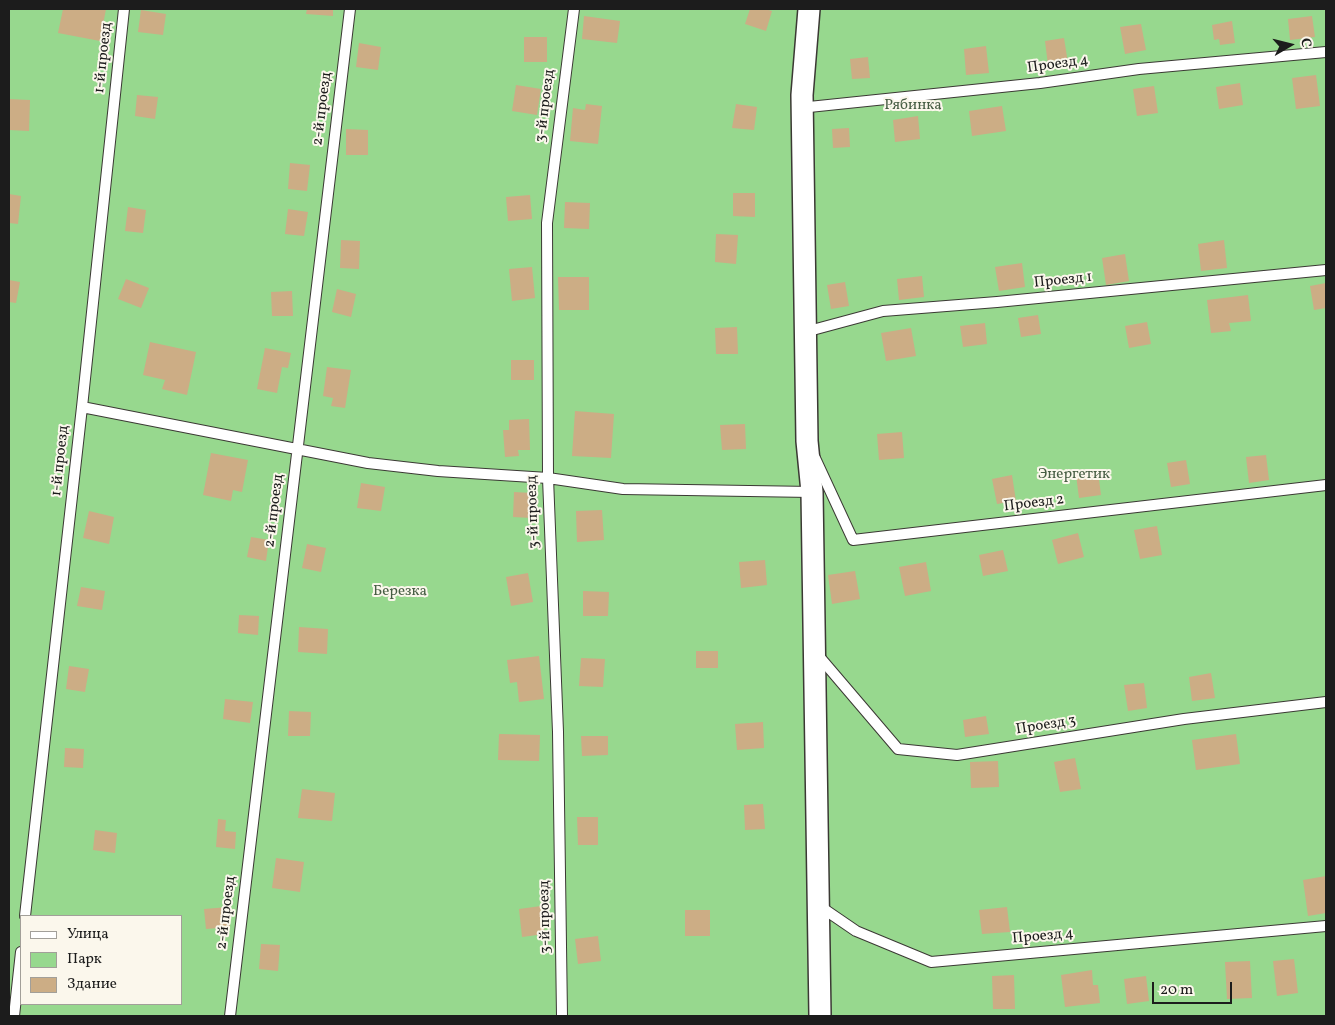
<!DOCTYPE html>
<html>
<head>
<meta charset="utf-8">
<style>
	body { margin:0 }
	#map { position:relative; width:1335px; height:1025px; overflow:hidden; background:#ecdebb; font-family:Vollkorn,serif }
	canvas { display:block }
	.frame { position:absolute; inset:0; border:10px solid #1c1c1c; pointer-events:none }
	.legend { position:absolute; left:20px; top:915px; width:162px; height:90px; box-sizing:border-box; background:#fbf7ec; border:1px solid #a29f99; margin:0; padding:6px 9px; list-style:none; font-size:15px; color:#1c1c1c }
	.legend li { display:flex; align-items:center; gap:10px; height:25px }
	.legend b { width:25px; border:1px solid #a29f99 }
	.north { position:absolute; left:1265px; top:20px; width:50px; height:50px; -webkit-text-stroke:4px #fbf7ec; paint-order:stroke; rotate:82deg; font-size:14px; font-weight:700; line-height:20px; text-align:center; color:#1c1c1c }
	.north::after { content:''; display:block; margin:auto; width:18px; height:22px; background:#1c1c1c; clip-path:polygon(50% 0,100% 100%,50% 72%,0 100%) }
	.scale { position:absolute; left:1152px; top:982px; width:80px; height:22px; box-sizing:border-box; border:2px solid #1c1c1c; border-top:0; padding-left:6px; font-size:15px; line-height:18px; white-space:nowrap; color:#1c1c1c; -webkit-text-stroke:4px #fbf7ec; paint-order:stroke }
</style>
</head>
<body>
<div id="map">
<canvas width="1335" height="1025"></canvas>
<div class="frame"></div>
<ul class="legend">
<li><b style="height:6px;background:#fff"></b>Улица</li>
<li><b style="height:14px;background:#97d88e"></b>Парк</li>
<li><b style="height:14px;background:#ccad85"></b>Здание</li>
</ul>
<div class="north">С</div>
<div class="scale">20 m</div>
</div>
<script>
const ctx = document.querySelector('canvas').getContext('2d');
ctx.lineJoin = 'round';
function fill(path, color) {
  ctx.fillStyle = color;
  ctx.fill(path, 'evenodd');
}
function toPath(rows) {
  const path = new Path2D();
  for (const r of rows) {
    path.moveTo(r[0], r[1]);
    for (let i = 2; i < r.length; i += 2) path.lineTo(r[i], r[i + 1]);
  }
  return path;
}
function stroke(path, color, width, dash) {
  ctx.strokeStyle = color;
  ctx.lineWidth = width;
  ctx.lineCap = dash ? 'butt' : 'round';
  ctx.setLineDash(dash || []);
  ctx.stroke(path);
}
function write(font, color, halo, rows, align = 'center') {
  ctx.font = font + ' Vollkorn,serif';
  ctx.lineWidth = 4;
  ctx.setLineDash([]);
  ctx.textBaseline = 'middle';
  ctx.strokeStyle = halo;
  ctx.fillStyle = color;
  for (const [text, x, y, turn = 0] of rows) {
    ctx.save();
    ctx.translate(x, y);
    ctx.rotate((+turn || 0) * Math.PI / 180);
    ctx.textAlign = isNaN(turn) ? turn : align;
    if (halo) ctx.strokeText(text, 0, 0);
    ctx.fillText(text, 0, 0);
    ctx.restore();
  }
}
fill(toPath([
	[9,9,1326,9,1326,1016,9,1016],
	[21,916,181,916,181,1004,21,1004]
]), '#97d88e');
fill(toPath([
	[63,9,106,9,100,41,58,33],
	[307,9,333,9,333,16,306,14],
	[750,9,765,9,772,11,766,31,745,24],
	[141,10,166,14,163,35,138,32],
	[584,16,620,21,617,43,582,39],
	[1312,16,1315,37,1290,40,1288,19],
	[1232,21,1235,43,1220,45,1219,39,1214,40,1212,25],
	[1141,24,1146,50,1125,54,1120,27],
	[524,37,547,37,547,62,524,62],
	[1064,38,1068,63,1048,65,1045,41],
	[359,43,381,47,378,70,356,67],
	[986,46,989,73,966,75,964,49],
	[868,57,870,78,852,79,850,59],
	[1316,75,1320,106,1296,109,1292,78],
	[1240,83,1243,105,1219,109,1216,87],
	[516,85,541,89,537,115,512,111],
	[1154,86,1158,113,1137,116,1133,89],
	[137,95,158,97,155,119,135,116],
	[9,99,30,100,29,131,9,130],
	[586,104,602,106,598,144,570,141,573,108,585,110],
	[736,104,757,107,754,130,732,128],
	[1002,106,1006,131,972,136,969,111],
	[918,116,920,139,895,142,893,120],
	[849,128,850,147,833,148,832,129],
	[346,129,368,130,368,155,346,155],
	[290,163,310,165,307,191,288,189],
	[733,193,755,193,755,217,733,216],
	[9,194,21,196,18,224,9,223],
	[530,195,532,219,508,221,506,197],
	[565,202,590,203,589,229,564,228],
	[128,207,146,210,143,233,125,231],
	[288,209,308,212,304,236,285,234],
	[716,234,738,235,736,264,715,262],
	[341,240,360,241,359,269,340,268],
	[1224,240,1227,268,1201,271,1198,244],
	[1125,254,1129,281,1106,285,1102,258],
	[1022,263,1025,287,999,291,995,267],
	[532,267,535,298,512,301,509,269],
	[922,276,924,297,899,300,897,279],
	[558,277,589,277,589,310,559,310],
	[126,279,149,288,141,308,118,299],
	[9,280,20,282,16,303,9,302],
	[845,282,849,306,831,309,827,285],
	[1326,283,1326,308,1314,310,1310,286],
	[337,289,356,294,351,317,332,312],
	[292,291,293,316,272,316,271,292],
	[1248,295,1251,321,1229,323,1231,331,1211,333,1207,300],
	[1038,315,1041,334,1021,337,1018,318],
	[1147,322,1151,344,1129,348,1125,326],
	[985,323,987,344,963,347,960,326],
	[737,327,738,354,716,354,715,328],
	[911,328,916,356,886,361,881,333],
	[150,342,196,352,187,395,162,389,165,380,143,375],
	[265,348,291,353,288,368,282,367,277,393,257,389],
	[511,360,534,360,534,380,511,380],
	[327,367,351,370,345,408,331,406,333,398,323,396],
	[575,411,614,414,611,458,572,456],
	[529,419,530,450,518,450,519,456,505,457,503,430,509,430,509,420],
	[745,424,746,449,722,450,720,425],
	[902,432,904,458,879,460,877,434],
	[211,453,248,460,242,492,233,490,231,501,203,495],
	[1266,455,1269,480,1249,483,1246,457],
	[1186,460,1190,484,1171,487,1167,463],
	[1098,472,1101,495,1079,498,1076,475],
	[1012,475,1016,501,997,504,992,479],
	[361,483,385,487,381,511,357,508],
	[514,492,532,493,531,518,513,517],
	[602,510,604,540,577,542,576,511],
	[89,511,114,517,109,544,83,538],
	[1157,526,1162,555,1140,559,1134,530],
	[1078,533,1084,557,1058,564,1052,540],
	[251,537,269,540,266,561,247,557],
	[307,544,326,548,321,572,302,568],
	[1003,550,1008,571,983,576,979,555],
	[765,560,767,585,741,588,739,562],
	[926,562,931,591,905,596,899,567],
	[855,571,860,599,832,604,828,575],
	[528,573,533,602,511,606,506,577],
	[81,587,105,591,102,610,77,606],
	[583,591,609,592,608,616,583,616],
	[239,615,259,616,258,635,238,633],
	[299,627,328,629,327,654,298,652],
	[696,651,718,651,718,668,696,668],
	[539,656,544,699,519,702,517,682,510,683,507,660],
	[581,658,605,659,603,687,579,686],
	[69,666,89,669,85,692,66,689],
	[1211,673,1215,698,1192,701,1189,677],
	[1144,683,1147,708,1128,711,1124,685],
	[225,699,253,702,250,723,223,719],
	[289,711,311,712,310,736,288,736],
	[986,716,989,734,965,737,963,720],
	[763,722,764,748,737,750,735,724],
	[499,734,540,735,539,761,498,760],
	[1236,734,1240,764,1196,770,1192,740],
	[581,736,608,736,608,755,582,756],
	[65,748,84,749,83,768,64,767],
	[1075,758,1081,789,1060,792,1054,762],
	[998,761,999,787,971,788,970,762],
	[302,789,335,793,332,821,298,818],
	[763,804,765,829,745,830,744,805],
	[577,817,598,817,598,845,578,845],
	[218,819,226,820,225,831,236,832,235,849,216,847],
	[95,830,117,833,115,853,93,850],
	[276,858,304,862,300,892,272,888],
	[1326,876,1326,913,1308,916,1303,880],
	[541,906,545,934,522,937,519,909],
	[228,907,230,927,206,929,204,909],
	[1007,907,1010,932,982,934,979,910],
	[685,910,710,910,710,936,685,936],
	[598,936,601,961,578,964,575,939],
	[261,944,280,945,278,971,259,969],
	[1294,959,1298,993,1277,996,1273,961],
	[1250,961,1252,998,1227,999,1225,962],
	[1092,970,1093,985,1098,985,1100,1003,1065,1007,1061,975],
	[1014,975,1015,1009,993,1009,992,976],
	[1146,976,1149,1001,1127,1004,1124,979]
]), '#ccad85');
const service = toPath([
	[804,100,809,107,1040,83,1139,69,1326,52],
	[805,332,883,311,997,302,1326,270],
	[82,407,368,463,438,471,548,478,623,489,812,492],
	[815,458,853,540,1326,485],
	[817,654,898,749,957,755,1184,719,1326,702],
	[818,905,856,931,931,962,1326,926],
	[25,916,82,407,124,9],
	[14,1016,21,952],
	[230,1016,350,9],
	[562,1016,558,732,548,478,547,223,574,9]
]);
const minor = toPath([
	[809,9,802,95,807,441,812,492,820,1016]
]);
stroke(service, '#3b3934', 12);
stroke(minor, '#3b3934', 24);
stroke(service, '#fff', 10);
stroke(minor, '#fff', 21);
write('15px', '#1c1c1c', '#fbf7ec', [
	["1-й проезд",104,58,-84],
	["Проезд 4",1058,65,-8],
	["3-й проезд",546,106,-83],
	["2-й проезд",323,109,-83],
	["Проезд 1",1063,281,-6],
	["1-й проезд",61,461,-84],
	["Проезд 2",1034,504,-7],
	["2-й проезд",275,511,-83],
	["3-й проезд",534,512,-92],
	["Проезд 3",1046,726,-9],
	["2-й проезд",227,913,-83],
	["3-й проезд",546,917,-91],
	["Проезд 4",1043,937,-5]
]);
write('15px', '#475e44', '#fbf7ec', [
	["Рябинка",913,106],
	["Энергетик",1074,475],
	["Березка",400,592]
]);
</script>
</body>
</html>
